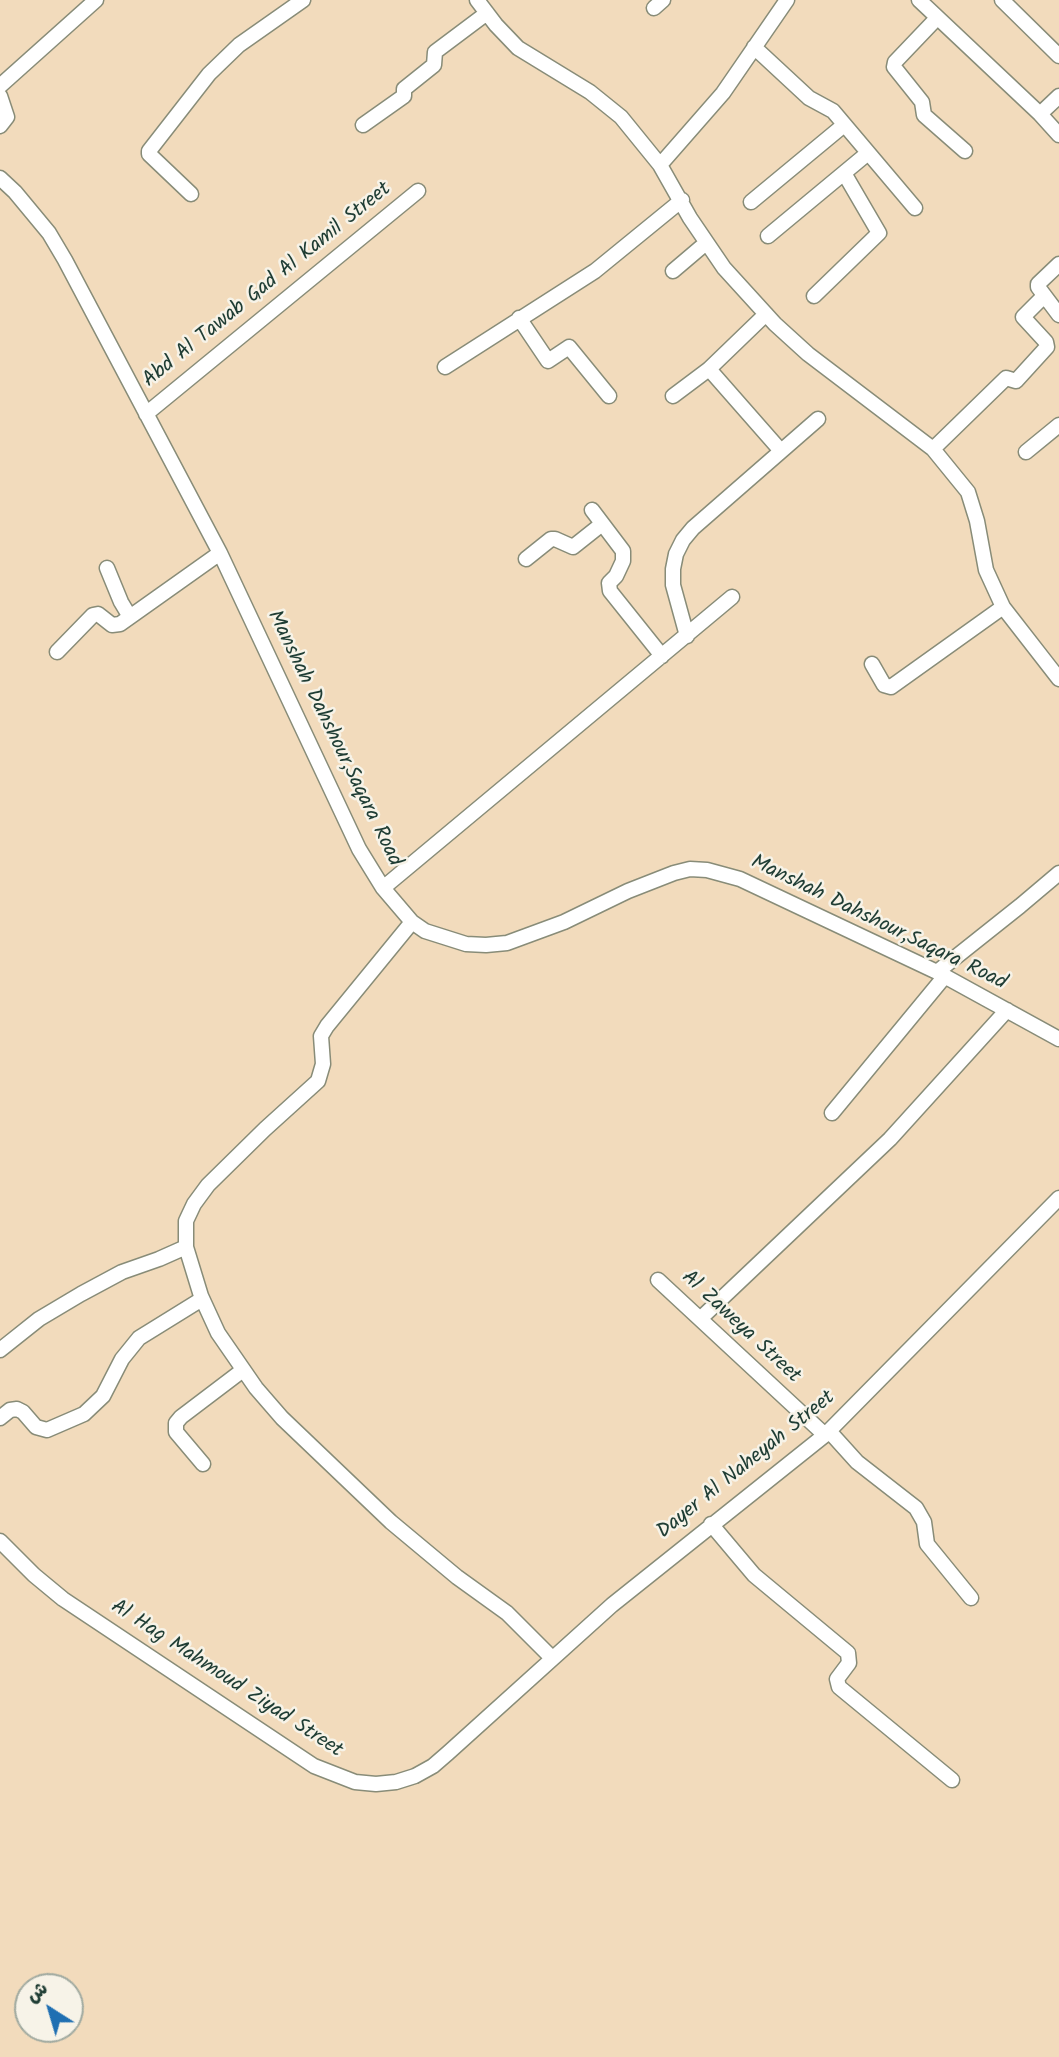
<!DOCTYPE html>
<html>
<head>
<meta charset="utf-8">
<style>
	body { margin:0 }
	#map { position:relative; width:1059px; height:2057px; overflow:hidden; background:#f2dbbc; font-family:Kalam,"Playpen Sans Arabic",sans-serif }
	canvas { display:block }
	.north { position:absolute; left:14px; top:1973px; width:70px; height:70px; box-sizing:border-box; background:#f7f3e8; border:2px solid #a1aaa0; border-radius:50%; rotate:323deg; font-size:19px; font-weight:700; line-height:28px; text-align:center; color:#1f3d34 }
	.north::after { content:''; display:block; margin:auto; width:24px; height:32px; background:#1f6fb2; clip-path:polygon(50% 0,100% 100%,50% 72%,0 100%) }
</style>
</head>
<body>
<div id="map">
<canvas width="1059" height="2057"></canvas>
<div class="north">ش</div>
</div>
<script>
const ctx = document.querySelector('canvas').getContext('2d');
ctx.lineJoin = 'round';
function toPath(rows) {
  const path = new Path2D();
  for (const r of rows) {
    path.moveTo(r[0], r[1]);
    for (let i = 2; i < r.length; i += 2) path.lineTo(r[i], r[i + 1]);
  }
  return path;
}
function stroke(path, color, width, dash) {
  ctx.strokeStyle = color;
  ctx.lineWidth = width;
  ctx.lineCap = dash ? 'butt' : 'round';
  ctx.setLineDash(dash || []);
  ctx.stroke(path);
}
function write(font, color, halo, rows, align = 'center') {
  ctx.font = font + ' Kalam,sans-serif';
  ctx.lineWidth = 5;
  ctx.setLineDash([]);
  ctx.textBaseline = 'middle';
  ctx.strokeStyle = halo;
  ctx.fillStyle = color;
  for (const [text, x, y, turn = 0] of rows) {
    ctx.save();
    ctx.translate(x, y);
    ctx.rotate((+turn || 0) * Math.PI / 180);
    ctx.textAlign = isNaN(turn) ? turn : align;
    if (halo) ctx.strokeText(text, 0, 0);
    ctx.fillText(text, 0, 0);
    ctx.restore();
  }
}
const street = toPath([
	[477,0,496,25,518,48,590,92,621,117,660,165,690,218,724,268,775,324,808,354,933,449,968,492,977,521,986,570,1003,607,1059,679],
	[919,0,1040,114,1059,135],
	[1002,0,1059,56],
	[654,8,663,0],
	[937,18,895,62,894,67,922,102,924,115,965,151],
	[754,47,809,98,833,111,915,208],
	[0,86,96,0],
	[0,96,7,117,0,126],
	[1040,114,1059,96],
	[363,125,404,96,404,89,434,65,435,52,487,13],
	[660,165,723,93,787,0],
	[0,178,15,192,49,233,65,260,220,553,359,849,383,888,412,922,425,931,466,944,486,945,507,943,564,922,628,891,674,873,690,869,707,870,740,879,937,972,1059,1039],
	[191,194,149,154,149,151,209,74,239,45,303,0],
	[751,202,844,125],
	[768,236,868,153],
	[1059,264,1038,284,1038,287,1059,315],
	[673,271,706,243],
	[814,296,879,233,844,173],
	[519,318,548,361,569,347,609,396],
	[445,367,595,271,682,200],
	[709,369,781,451],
	[673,396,709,369,766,314],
	[146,414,418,191],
	[933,449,1006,378,1016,381,1047,347,1046,342,1023,317,1044,296],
	[1026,452,1059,425],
	[592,510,623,551,623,561,616,576,609,583,610,591,662,656],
	[526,559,551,539,555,539,573,547,602,524],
	[107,568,121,602,130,617],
	[687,636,673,585,673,569,676,554,683,540,693,528,818,419],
	[57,652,93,615,98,614,112,625,120,624,220,553],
	[872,664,884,685,891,687,1003,607],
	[383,888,732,597],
	[412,922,327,1026,321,1036,323,1064,318,1081,265,1129,208,1185,194,1204,186,1221,186,1247,201,1296,218,1333,256,1388,282,1418,391,1522,457,1577,507,1613,552,1658],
	[937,972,1020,906,1059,873],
	[832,1113,945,976],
	[658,1280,825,1435],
	[700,1319,890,1139,1007,1010],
	[0,1350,39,1319,81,1294,122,1272,159,1259,186,1247],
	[0,1418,10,1410,17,1409,23,1412,36,1427,47,1430,84,1414,103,1396,122,1359,139,1338,202,1299],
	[829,1431,857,1462,916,1508,924,1522,927,1544,971,1598],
	[203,1464,176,1432,176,1423,181,1417,243,1370],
	[711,1524,754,1575,848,1653,849,1663,837,1679,839,1687,952,1780],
	[0,1541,34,1575,63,1599,314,1766,355,1782,376,1784,396,1782,415,1776,433,1766,448,1753,612,1605,825,1435,1059,1198]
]);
stroke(street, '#888c78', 17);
stroke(street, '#fff', 14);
write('21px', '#1f3d34', '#f7f3e8', [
	["Abd Al Tawab Gad Al Kamil Street",268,286,-39],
	["Manshah Dahshour,Saqara Road",333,739,64],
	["Manshah Dahshour,Saqara Road",878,924,26],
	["Al Zaweya Street",740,1328,43],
	["Dayer Al Naheyah Street",747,1466,-39],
	["Al Hag Mahmoud Ziyad Street",226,1680,33]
]);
</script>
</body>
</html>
